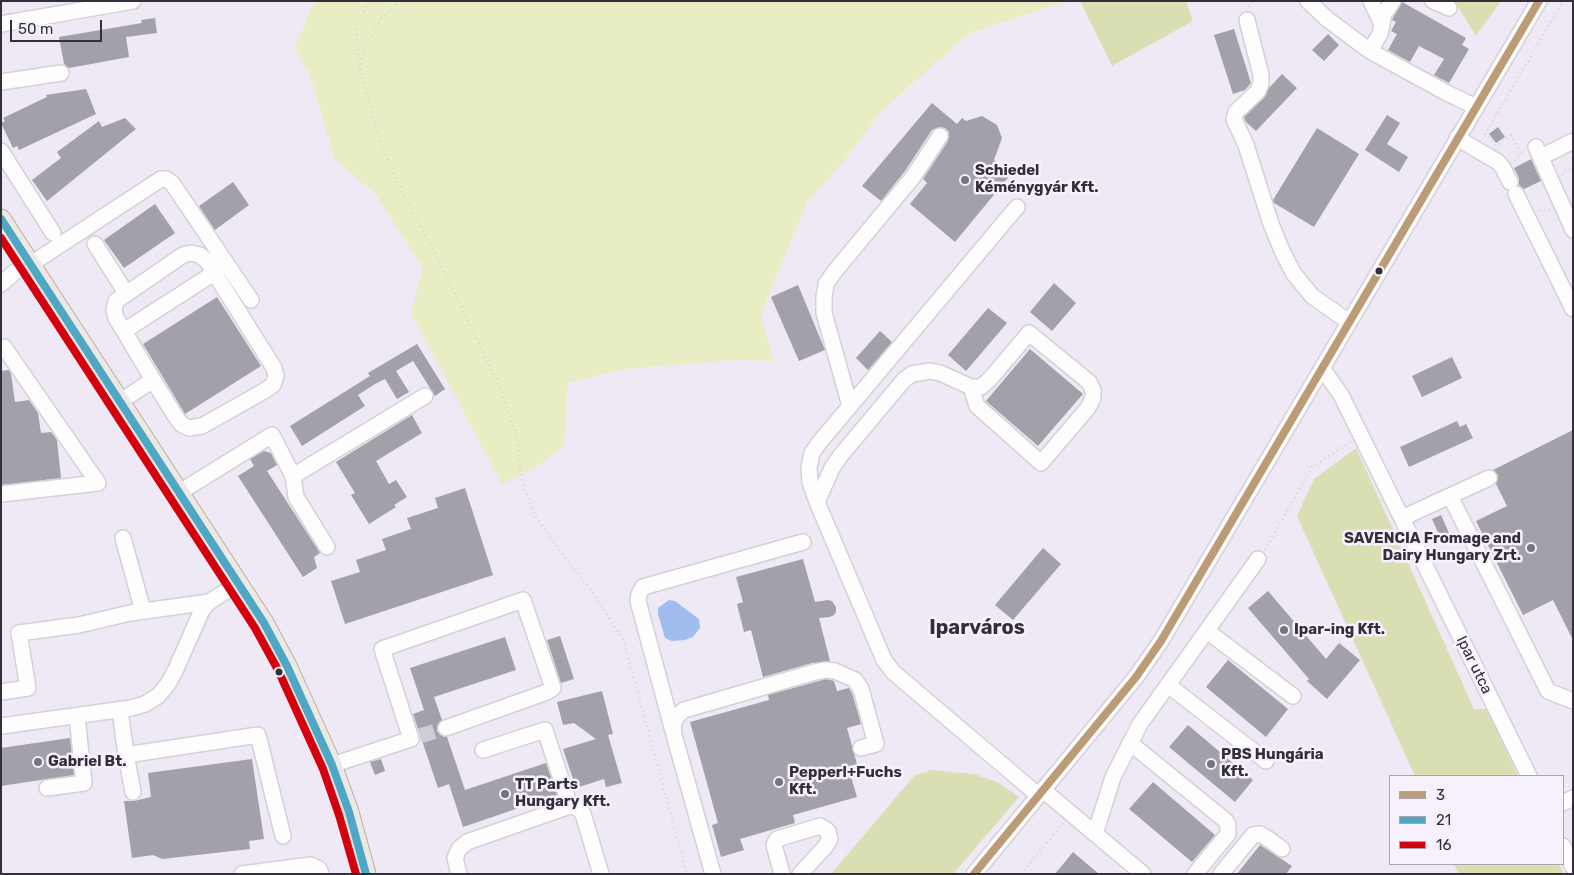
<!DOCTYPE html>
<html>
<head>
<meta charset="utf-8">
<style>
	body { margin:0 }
	#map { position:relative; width:1574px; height:875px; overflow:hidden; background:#f7f4fa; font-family:Rubik,sans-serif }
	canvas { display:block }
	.frame { position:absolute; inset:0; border:2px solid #332e39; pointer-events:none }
	.legend { position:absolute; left:1389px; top:775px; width:175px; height:90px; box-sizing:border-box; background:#f6f1fd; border:1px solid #a8a3af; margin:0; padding:6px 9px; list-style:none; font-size:15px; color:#332e39 }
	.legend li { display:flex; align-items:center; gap:10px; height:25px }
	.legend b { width:25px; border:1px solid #a8a3af }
	.scale { position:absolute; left:10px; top:20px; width:92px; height:22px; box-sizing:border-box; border:2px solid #332e39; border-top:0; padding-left:6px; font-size:15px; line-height:18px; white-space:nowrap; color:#332e39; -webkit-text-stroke:4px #f6f1fd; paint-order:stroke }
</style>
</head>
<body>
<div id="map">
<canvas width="1574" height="875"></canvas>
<div class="frame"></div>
<ul class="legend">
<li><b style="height:6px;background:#bc9c76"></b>3</li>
<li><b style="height:6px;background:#4ea7c5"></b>21</li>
<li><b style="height:6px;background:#d5000d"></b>16</li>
</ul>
<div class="scale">50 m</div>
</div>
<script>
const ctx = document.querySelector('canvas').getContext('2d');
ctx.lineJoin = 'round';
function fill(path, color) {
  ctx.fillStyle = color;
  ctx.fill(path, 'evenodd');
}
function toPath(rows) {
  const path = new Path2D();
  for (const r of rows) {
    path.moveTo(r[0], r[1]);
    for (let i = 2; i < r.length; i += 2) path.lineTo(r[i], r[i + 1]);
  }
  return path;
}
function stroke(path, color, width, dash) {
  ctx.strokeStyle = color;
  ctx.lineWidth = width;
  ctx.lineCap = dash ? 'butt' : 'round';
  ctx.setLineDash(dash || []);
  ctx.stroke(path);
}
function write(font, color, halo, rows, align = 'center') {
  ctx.font = font + ' Rubik,sans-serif';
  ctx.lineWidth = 5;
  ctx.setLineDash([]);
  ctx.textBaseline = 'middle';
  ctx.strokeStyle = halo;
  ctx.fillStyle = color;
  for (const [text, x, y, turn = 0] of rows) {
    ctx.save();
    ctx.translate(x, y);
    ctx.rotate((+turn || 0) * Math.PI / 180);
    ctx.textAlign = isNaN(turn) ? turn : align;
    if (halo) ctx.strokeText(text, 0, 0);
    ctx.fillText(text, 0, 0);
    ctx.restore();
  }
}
fill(toPath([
	[1,1,315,1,294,47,310,75,334,158,376,195,423,268,411,313,564,445,568,383,627,369,736,360,773,361,761,314,807,203,844,161,880,113,968,34,1068,1,1080,1,1112,66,1193,21,1186,1,1454,1,1476,36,1501,1,1573,1,1573,874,1,874],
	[1390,776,1563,776,1563,864,1390,864]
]), '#efe8f5');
fill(toPath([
	[315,1,1068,1,968,34,880,113,844,161,807,203,761,314,773,361,736,360,627,369,568,383,564,445,536,467,502,484,411,313,423,268,376,195,334,158,310,75,294,47]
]), '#e8edc4');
fill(toPath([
	[1080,1,1186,1,1193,21,1112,66],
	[1454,1,1501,1,1476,36],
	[1356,448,1474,709,1487,709,1518,776,1415,776,1297,516,1314,479],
	[931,770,974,774,997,782,1019,797,953,874,831,874,914,776],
	[1454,864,1559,864,1564,874,1459,874]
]), '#d9dfb2');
fill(toPath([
	[669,600,675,601,699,619,700,628,693,637,685,640,672,641,665,638,658,614,658,608]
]), '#a0bdee');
fill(toPath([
	[1402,2,1466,38,1462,45,1469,49,1449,83,1434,75,1444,59,1419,46,1410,62,1388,50,1397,34,1391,31,1396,22,1392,20,1393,18],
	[155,18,157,33,126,37,129,57,69,68,64,64,59,37,142,23,141,20],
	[1234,29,1251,83,1245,90,1233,94,1214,35],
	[1328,34,1339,45,1324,61,1312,50],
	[1282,74,1297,88,1256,131,1246,122,1244,117,1264,98,1269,88],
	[86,89,96,114,19,150,17,146,13,148,1,123,5,121,3,118,47,97,46,95],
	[932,103,957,124,962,118,966,121,982,116,997,125,1002,138,994,160,1011,174,955,242,910,204,927,183,923,179,948,141,949,132,945,128,940,127,932,130,905,171,881,201,862,186],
	[1387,115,1400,123,1387,144,1408,157,1399,172,1365,150],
	[125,118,136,129,47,201,32,180,61,158,57,152,99,121,102,127],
	[1498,127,1505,137,1496,143,1489,134],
	[1317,128,1359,154,1314,227,1274,203,1273,200],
	[1531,159,1541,181,1524,189,1519,185,1519,178,1514,168],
	[233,182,249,205,215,230,199,206],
	[155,204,175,233,124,268,104,240],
	[1054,283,1076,303,1052,331,1030,312],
	[798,285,825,350,799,361,771,297],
	[217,297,261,366,185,414,143,344],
	[988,308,1007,323,966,371,948,355],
	[880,331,892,342,868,370,856,358],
	[417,344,445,389,435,396,413,361,396,371,409,392,397,399,385,379,375,384,358,395,365,406,302,446,290,426,370,376,368,373],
	[1030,349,1083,394,1038,446,986,401],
	[1452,357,1462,378,1422,397,1412,376],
	[9,370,11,374,15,402,29,400,38,413,41,433,51,432,57,440,61,478,1,485,1,371],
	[412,415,422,433,376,461,389,484,396,480,407,497,394,505,396,507,369,524,351,495,355,493,336,462],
	[1457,421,1460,427,1466,424,1473,438,1409,467,1400,447],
	[1573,430,1573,640,1553,600,1523,615,1476,521,1507,506,1496,484,1498,479,1498,475,1493,470],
	[264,451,271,453,277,465,267,471,320,553,314,557,317,568,303,577,238,476,254,466,250,459],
	[465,488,493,575,345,624,331,581,360,572,356,560,386,550,382,539,411,529,407,518,438,508,435,498],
	[1441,515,1452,540,1443,544,1432,519],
	[1043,548,1061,564,1013,620,995,605],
	[803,559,815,602,828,600,832,601,836,607,836,612,834,615,830,617,819,618,830,661,812,663,763,677,751,630,744,632,737,604,743,602,736,577],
	[1268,591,1326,659,1339,643,1360,660,1327,699,1307,681,1309,679,1248,608],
	[560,636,574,679,561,683,547,640],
	[505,637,516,670,434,697,442,720,437,726,437,731,440,735,447,737,465,790,546,763,557,795,463,827,449,784,438,788,413,714,424,710,410,668],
	[1228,660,1288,709,1266,737,1206,687],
	[826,679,834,681,837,691,849,688,852,693,861,724,847,728,857,764,848,767,857,797,793,815,795,823,740,839,744,850,721,857,712,825,718,823,690,722,769,700,768,695],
	[602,691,613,734,608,735,622,783,606,787,604,779,576,788,563,749,596,739,574,723,563,725,557,702],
	[1188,725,1253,780,1235,802,1169,747],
	[70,738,74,775,1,786,1,748],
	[252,759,264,839,249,841,250,849,162,859,153,855,132,858,124,801,134,801,151,797,148,773],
	[381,759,385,771,375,775,370,762],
	[1153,782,1215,835,1192,862,1129,809],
	[1260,845,1292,866,1286,874,1237,874],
	[1073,852,1099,874,1055,874]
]), '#a2a0a8');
stroke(toPath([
	[420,736,446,728]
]), '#d0ccd3', 15, [15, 8]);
const minor = toPath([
	[1308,1,1327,19,1370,51,1447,93,1476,107],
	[1371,1,1382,24],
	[1433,1,1449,8],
	[1247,20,1261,75,1261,83,1258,91,1236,112,1234,119,1246,145,1271,224,1283,253,1294,274,1312,296,1349,322],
	[1,24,133,1],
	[1370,51,1380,34,1384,14,1393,1],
	[1,82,61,73],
	[1457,138,1498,162,1503,168,1510,182],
	[1536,147,1573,230],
	[1,151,53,233],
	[1541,157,1573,141],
	[1516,194,1573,309],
	[1017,207,819,443,812,453,809,467,810,482,817,502,884,660,893,672,1038,795],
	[95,244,126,293],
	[1,284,15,272,31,264,161,179,166,179,172,183,251,300],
	[124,331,116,318,114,310,116,301,183,255,191,253,200,255,207,261,274,368,276,376,273,385,264,391,202,426,189,428,181,424,174,414,153,380],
	[1,347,4,347,98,483,1,494],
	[1322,368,1341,395,1529,776],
	[121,401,153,380,124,331,214,273],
	[850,406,824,313,824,297,826,284,835,271,913,177,940,136],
	[293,476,425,396],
	[180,492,272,435,293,476,296,497,327,547],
	[1450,496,1548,691,1573,701],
	[817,502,832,468,841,455,904,380,912,374,930,371,940,373,971,387,981,387,990,379,1029,333,1089,382,1093,390,1093,398,1088,408,1041,463,977,406,971,387],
	[1402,518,1489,478],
	[123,538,143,611],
	[1207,631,1293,696],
	[1168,685,1266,761],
	[1,692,28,688,19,633,79,625,130,613,209,602],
	[120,710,126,755,258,735,283,836],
	[1,726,131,708,145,704,158,696,168,684,176,669,202,610,209,602,239,583],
	[673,731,638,601,639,594,643,587,803,542],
	[1130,743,1226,821,1228,825,1228,834,1195,874],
	[483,750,545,730,570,806],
	[126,755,133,792],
	[332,765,411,739,382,649,523,600,553,688,547,692,446,728],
	[47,788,84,783,77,716],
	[1043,790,1143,874],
	[1563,803,1573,798],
	[1095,834,1113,777,1140,724,1258,559],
	[1563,846,1573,867],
	[242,874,311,865,319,869,321,874],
	[459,874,455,858,459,849,467,842,570,806,578,808,583,814,601,874],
	[713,874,674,735,673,725,677,716,684,710,815,672,826,670,835,671,855,680,861,689,876,744,861,748],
	[782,874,774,845,777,839,820,826,828,831,830,839,825,847,800,874],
	[974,874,1136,677,1161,641,1539,1],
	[1221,874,1253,835,1260,834,1267,838,1282,849]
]);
const major = toPath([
	[1,219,264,623,287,666,332,765,349,812,366,874]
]);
stroke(minor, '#d4d0d9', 18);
stroke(major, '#baaea7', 21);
stroke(toPath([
	[400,1,382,18,369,39,360,67,378,136,402,192,433,249,501,389,517,436,519,461,524,489,535,515,563,555,592,591,624,642,687,874],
	[1249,7,1253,1],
	[360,65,356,28,369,1],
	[1515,161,1521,153,1511,135,1496,146,1485,134,1563,1],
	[1562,175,1563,172,1573,167],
	[1539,210,1547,211,1550,210],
	[1265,550,1312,467,1351,441],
	[1021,874,1063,823]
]), '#d6d4d7', 2.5, [1, 4]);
stroke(minor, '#fefdfe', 15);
stroke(major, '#eee8e3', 19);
stroke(toPath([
	[974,874,1136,677,1161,641,1539,1]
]), '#bc9c76', 8);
stroke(toPath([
	[1,219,264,623,287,666,332,765,349,812,366,874]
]), '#4ea7c5', 8);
stroke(toPath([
	[1,238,255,628,278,670,323,769,339,815,356,874]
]), '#d5000d', 8);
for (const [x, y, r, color] of [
	[965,180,5,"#78737d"],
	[1379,271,4.5,"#332e39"],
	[1531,548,5,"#78737d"],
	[1284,630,5,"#78737d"],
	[279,672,4.5,"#332e39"],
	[38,762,5,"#78737d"],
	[1211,764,5,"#78737d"],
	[779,782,5,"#78737d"],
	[505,794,5,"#78737d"]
]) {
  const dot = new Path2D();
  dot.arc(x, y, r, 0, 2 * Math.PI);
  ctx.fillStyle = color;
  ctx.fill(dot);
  stroke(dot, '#f6f1fd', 2);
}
write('bold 15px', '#332e39', '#f6f1fd', [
	["Schiedel",975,171],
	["Kéménygyár Kft.",975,188],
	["SAVENCIA Fromage and",1521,539,"right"],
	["Dairy Hungary Zrt.",1521,556,"right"],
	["Ipar-ing Kft.",1294,630],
	["PBS Hungária",1221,755],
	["Kft.",1221,772],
	["Gabriel Bt.",48,762],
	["Pepperl+Fuchs",789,773],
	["Kft.",789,790],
	["TT Parts",515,785],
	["Hungary Kft.",515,802]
], 'left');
write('15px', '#332e39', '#f6f1fd', [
	["Ipar utca",1474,665,64]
]);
write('bold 20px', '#332e39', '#f6f1fd', [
	["Iparváros",977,628]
]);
</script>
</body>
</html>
